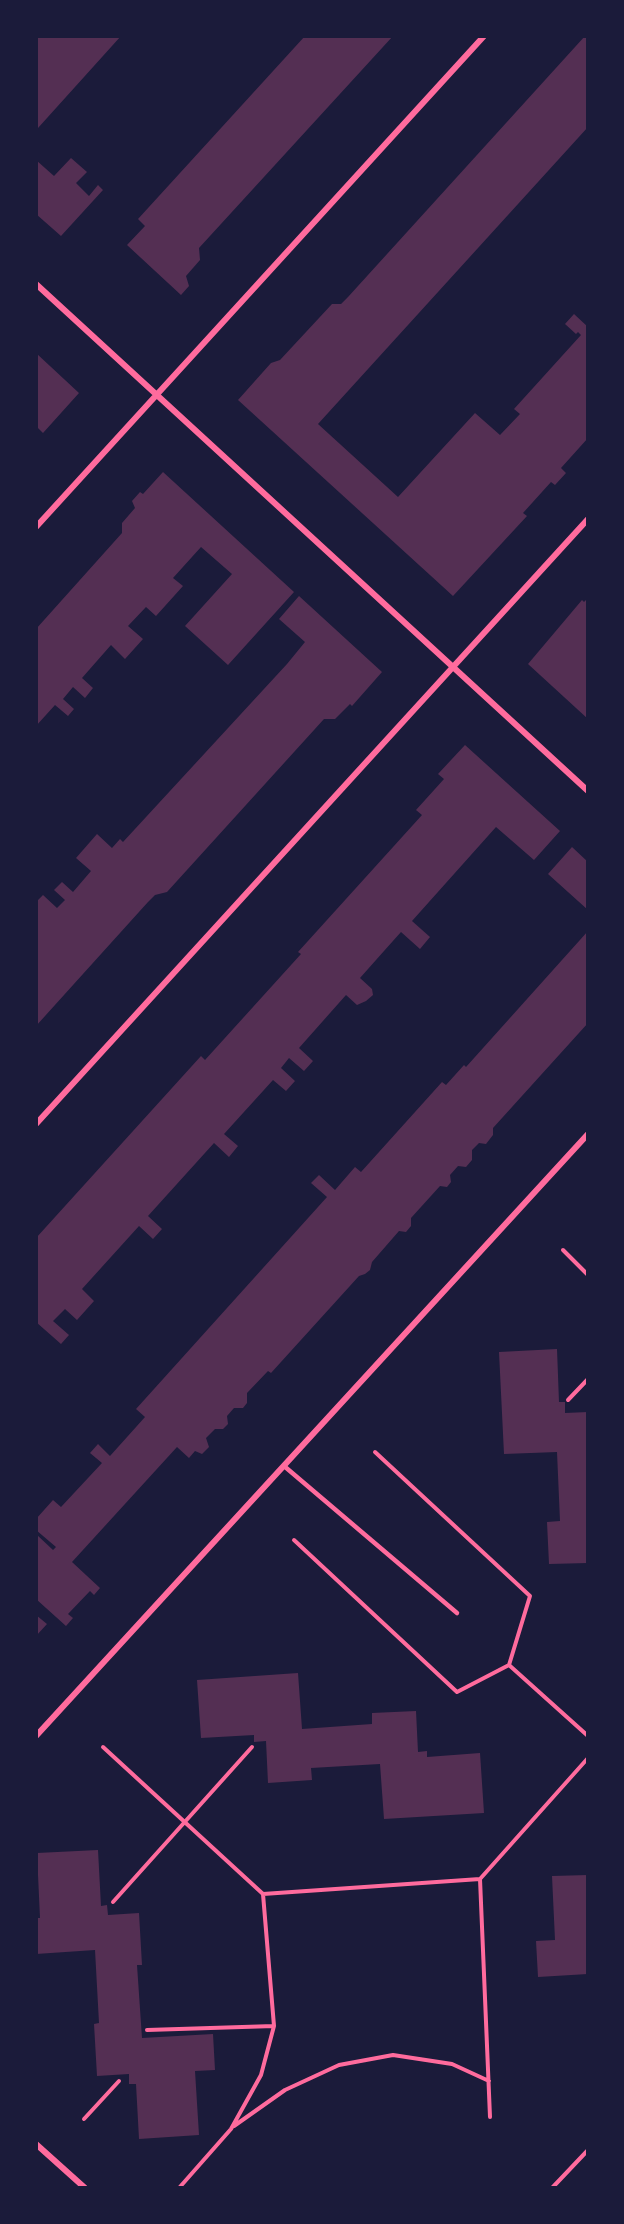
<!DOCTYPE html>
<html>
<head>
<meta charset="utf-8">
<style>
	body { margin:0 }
	#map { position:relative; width:624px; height:2224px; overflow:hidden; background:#1b1b3a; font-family:Signika,sans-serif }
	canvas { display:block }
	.frame { position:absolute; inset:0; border:38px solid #1b1b3a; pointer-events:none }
</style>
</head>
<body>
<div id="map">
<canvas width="624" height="2224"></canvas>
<div class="frame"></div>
</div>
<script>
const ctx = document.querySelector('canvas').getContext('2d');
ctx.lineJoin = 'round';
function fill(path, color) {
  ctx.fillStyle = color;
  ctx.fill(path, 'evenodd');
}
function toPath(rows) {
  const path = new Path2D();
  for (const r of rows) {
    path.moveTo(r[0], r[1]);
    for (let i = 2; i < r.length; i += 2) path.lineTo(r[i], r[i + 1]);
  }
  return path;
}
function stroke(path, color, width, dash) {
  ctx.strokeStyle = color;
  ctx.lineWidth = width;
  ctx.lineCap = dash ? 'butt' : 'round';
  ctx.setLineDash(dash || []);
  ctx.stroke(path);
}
fill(toPath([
	[36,36,121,36,38,128,36,126],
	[305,36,393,36,199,248,200,260,186,276,189,286,181,295,127,245,145,226,138,219],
	[585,36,588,36,588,127,318,424,398,497,475,413,500,435,520,414,514,409,581,335,578,332,576,334,565,324,574,314,588,327,588,438,561,468,566,473,555,485,551,482,523,513,527,516,453,596,238,400,271,363,280,360,332,304,341,304,348,297],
	[71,158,87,172,76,183,89,196,98,185,103,190,61,236,36,214,36,160,54,176],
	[36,353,79,393,43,433,36,426],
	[163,472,294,592,228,665,185,626,232,574,201,547,173,578,183,586,156,616,146,607,128,626,143,639,125,659,111,645,82,678,93,688,85,698,73,687,63,699,74,709,68,716,55,705,36,726,36,629,122,533,122,523,135,508,132,501,140,492,143,494],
	[299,596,382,672,352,706,350,704,335,719,324,719,167,892,155,895,148,902,36,1026,36,902,43,895,57,908,65,900,54,890,62,882,73,892,91,871,76,858,97,834,112,848,120,839,123,842,287,664,305,642,279,619],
	[588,598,588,719,528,664,582,600,584,602],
	[465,745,560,831,534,860,496,827,412,921,430,937,420,949,401,932,384,951,360,978,372,989,373,995,366,1001,357,1005,346,995,299,1048,313,1061,304,1071,289,1058,281,1068,295,1081,286,1091,273,1080,224,1134,238,1146,229,1157,214,1143,148,1216,162,1229,153,1239,139,1226,82,1289,94,1301,77,1320,65,1309,53,1321,69,1335,61,1344,36,1322,36,1238,201,1056,205,1060,301,954,298,952,422,815,416,810,444,779,438,774],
	[572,847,588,862,588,910,548,874],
	[588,931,588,1023,493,1128,493,1135,486,1144,479,1143,472,1150,472,1160,466,1167,458,1166,450,1175,451,1182,447,1187,440,1186,411,1218,411,1226,406,1232,399,1231,372,1262,370,1270,365,1274,359,1276,271,1373,268,1371,247,1393,247,1403,243,1408,234,1408,227,1416,228,1424,223,1429,215,1429,206,1438,209,1447,202,1454,195,1451,189,1458,177,1447,72,1562,100,1588,94,1595,90,1591,68,1614,73,1618,66,1626,36,1599,36,1534,53,1550,56,1547,36,1530,36,1519,53,1500,61,1507,102,1463,90,1453,98,1444,110,1456,145,1417,136,1409,327,1197,311,1183,319,1175,335,1190,355,1167,361,1172,442,1082,446,1085,464,1065,466,1067],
	[557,1349,559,1402,565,1402,565,1413,588,1412,588,1563,549,1564,547,1522,560,1521,557,1452,504,1454,499,1352],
	[36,1615,47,1624,36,1636],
	[298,1673,302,1729,372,1724,372,1713,416,1711,418,1752,427,1751,427,1757,480,1753,484,1813,384,1819,380,1764,311,1768,312,1780,268,1783,266,1741,254,1742,254,1735,201,1738,197,1680],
	[98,1850,101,1906,107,1905,108,1915,139,1913,142,1965,137,1965,142,2038,213,2034,215,2070,195,2071,199,2135,139,2139,136,2084,129,2084,129,2074,97,2076,94,2024,99,2023,95,1950,36,1954,36,1918,40,1918,37,1853],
	[588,1875,588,1974,538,1977,536,1941,555,1940,552,1876]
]), '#542f53');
stroke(toPath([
	[563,1250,588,1275],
	[568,1400,588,1379],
	[375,1452,530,1596,509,1665],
	[294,1540,457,1692,509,1665,588,1736],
	[103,1747,263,1894,480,1879,588,1758],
	[480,1879,490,2117],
	[113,1902,252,1747],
	[147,2030,274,2026],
	[84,2119,119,2081],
	[234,2126,285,2090,339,2065,393,2055,452,2064,489,2081],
	[179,2188,231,2129,261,2075,274,2026,263,1894],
	[552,2188,588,2150]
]), '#ff6b9d', 4);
stroke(toPath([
	[284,1466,457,1613]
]), '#ff6b9d', 4.5);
stroke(toPath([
	[36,284,588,791],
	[36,527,484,36],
	[36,1124,588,519],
	[36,1736,588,1134],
	[36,2144,85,2188]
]), '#ff6b9d', 6);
</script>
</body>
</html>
